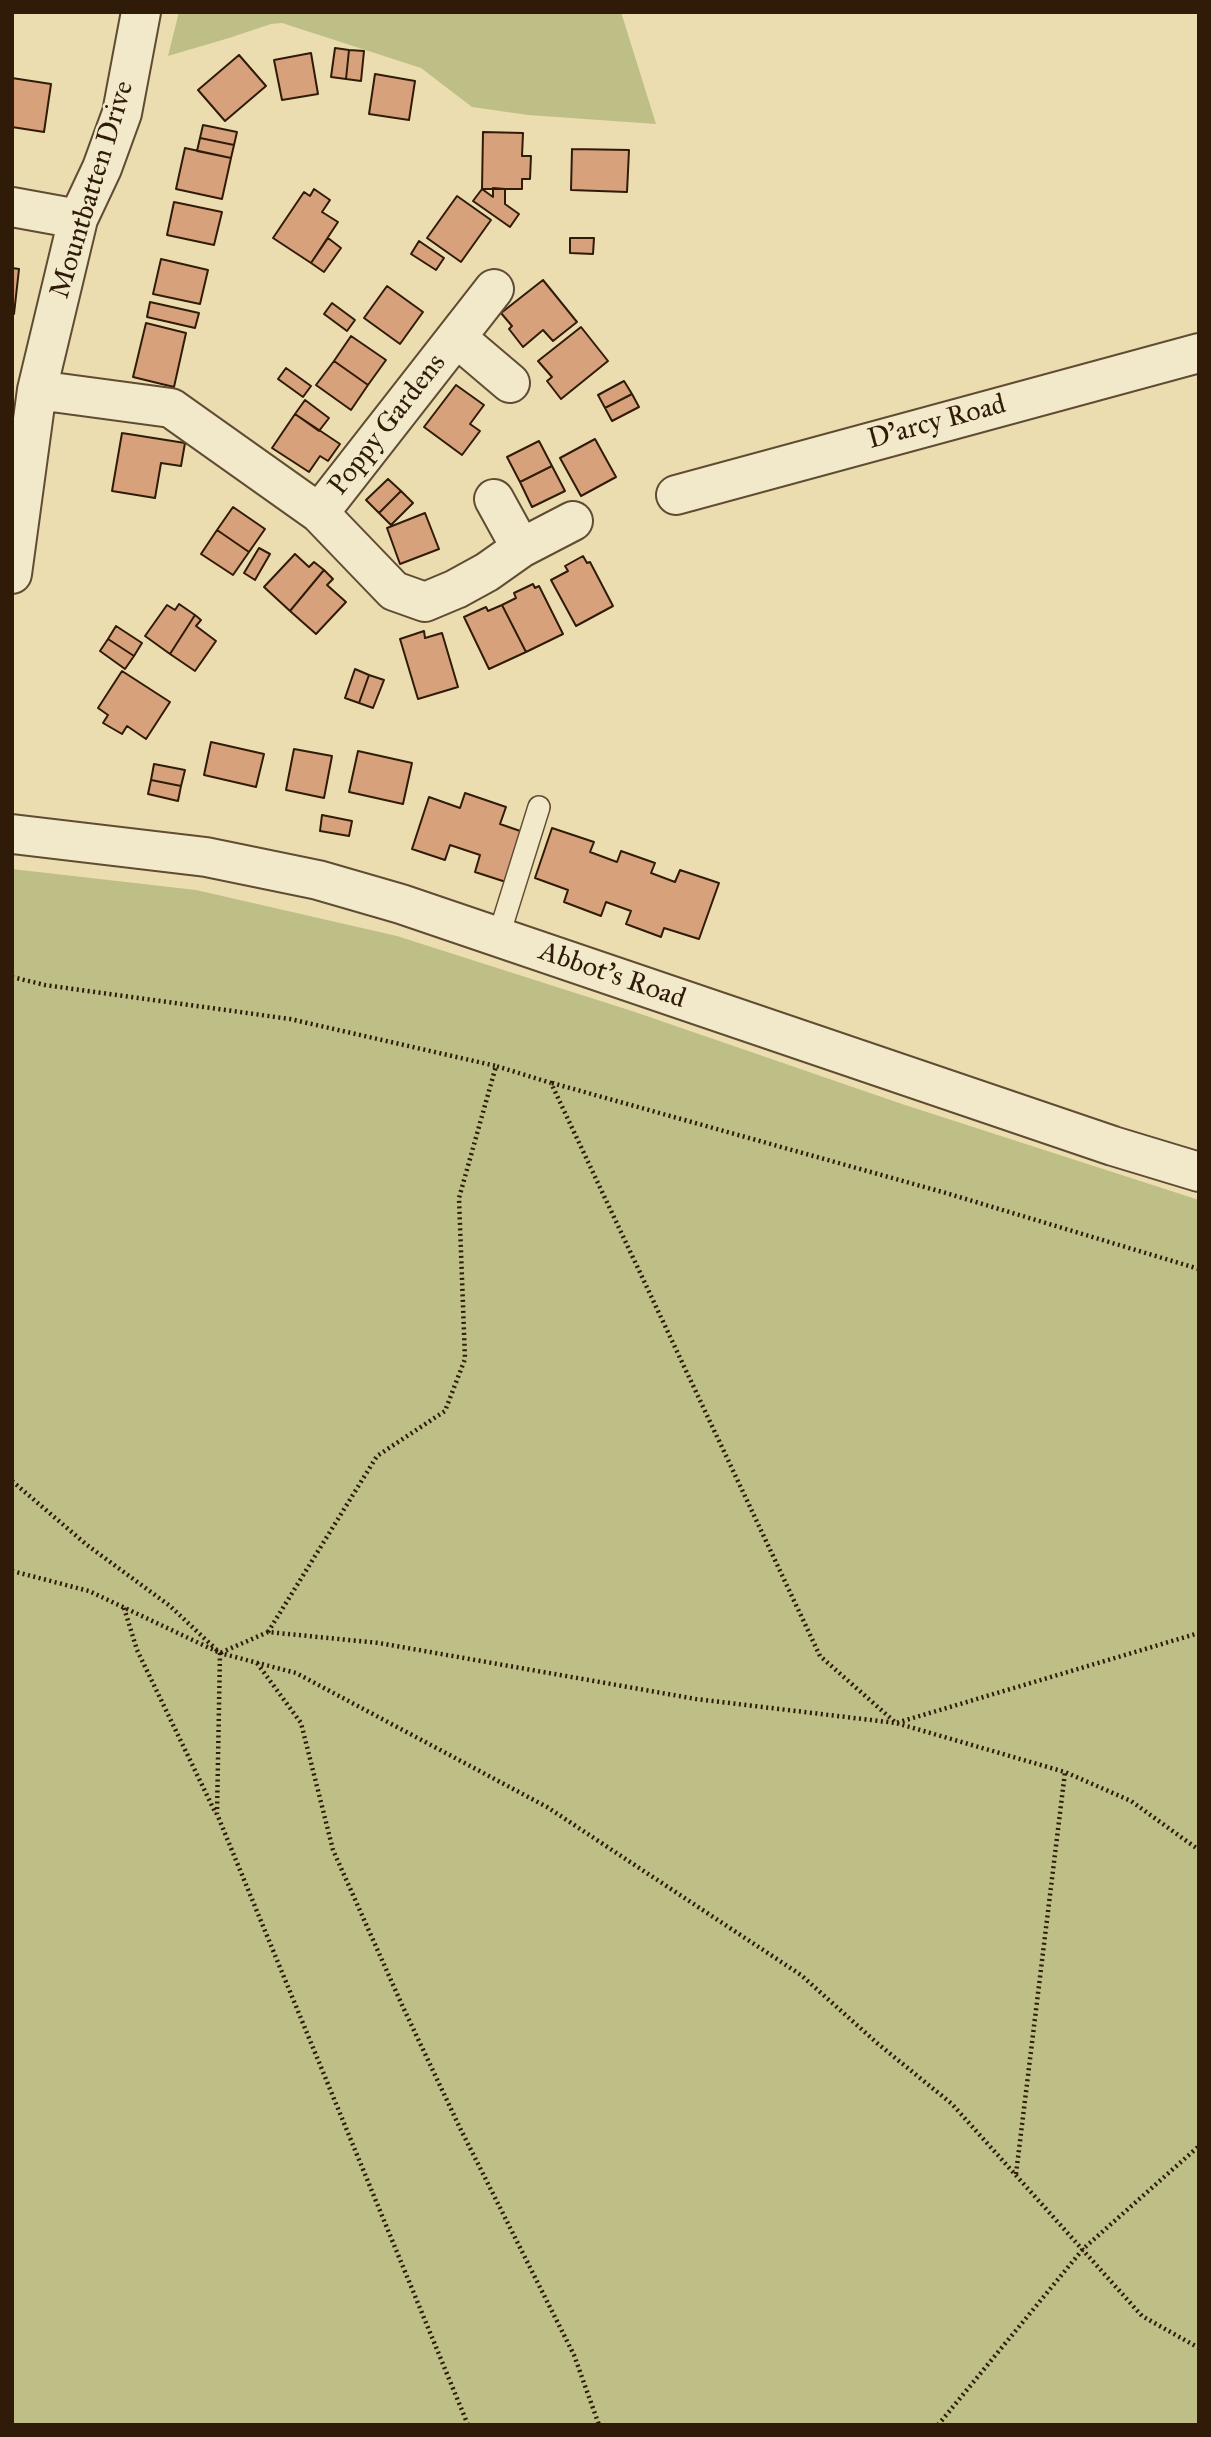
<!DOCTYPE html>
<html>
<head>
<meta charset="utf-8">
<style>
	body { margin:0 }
	#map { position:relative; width:1211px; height:2437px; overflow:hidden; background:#ebddaf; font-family:"IM FELL Great Primer",serif }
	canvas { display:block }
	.frame { position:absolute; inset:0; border:14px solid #301b09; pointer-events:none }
</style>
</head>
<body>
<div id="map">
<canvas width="1211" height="2437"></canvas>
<div class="frame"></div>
</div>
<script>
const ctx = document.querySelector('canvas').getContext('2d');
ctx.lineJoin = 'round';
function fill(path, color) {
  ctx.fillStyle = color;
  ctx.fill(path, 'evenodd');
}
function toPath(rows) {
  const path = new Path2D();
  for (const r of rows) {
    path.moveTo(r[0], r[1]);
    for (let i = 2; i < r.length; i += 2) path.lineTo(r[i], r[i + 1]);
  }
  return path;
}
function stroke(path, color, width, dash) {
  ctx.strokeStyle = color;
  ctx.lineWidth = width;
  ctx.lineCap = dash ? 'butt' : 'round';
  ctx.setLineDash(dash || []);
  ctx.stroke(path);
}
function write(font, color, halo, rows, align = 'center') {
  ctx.font = font + ' "IM FELL Great Primer",serif';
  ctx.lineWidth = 5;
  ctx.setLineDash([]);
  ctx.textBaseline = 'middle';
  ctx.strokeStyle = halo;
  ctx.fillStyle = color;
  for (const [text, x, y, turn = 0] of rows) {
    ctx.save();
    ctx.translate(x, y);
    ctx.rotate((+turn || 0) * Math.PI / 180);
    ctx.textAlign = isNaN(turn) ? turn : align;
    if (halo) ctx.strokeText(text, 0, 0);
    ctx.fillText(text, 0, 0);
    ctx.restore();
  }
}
fill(toPath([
	[179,12,621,12,656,124,528,115,472,107,421,68,282,23,271,24,229,38,168,56],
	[12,869,196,890,397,936,635,1012,902,1104,1199,1200,1199,2425,12,2425]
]), '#bebf86');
const building = toPath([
	[335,48,349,50,346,79,331,77,335,48],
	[349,50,364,51,361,81,346,79,349,50],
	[311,53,318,94,282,100,274,60,311,53],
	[239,55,266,86,225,121,198,90,239,55],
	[375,74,415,81,409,120,369,114,375,74],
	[12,78,51,84,44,132,12,127,12,78],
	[203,125,237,132,234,145,200,138,203,125],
	[483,132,523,133,522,156,531,156,530,179,522,179,522,189,482,189,483,132],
	[200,138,234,145,231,158,197,151,200,138],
	[185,148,231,158,222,199,176,189,185,148],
	[572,149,629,150,627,192,571,190,572,149],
	[493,188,505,189,505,204,519,214,510,227,473,201,482,189,493,197,493,188],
	[314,189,330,200,322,212,338,222,311,263,273,238,304,192,310,196,314,189],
	[457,196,491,220,461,262,427,238,457,196],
	[174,202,222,212,214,245,167,235,174,202],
	[328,238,341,248,324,272,311,263,328,238],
	[570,238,594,238,593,254,570,253,570,238],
	[419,241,444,258,436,270,411,254,419,241],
	[161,259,208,270,200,304,153,294,161,259],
	[12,268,19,269,14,314,12,314,12,268],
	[543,280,577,322,553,341,543,330,523,347,509,329,512,326,501,313,543,280],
	[387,286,423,312,400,344,364,318,387,286],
	[150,302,199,313,195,328,147,317,150,302],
	[332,303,355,320,347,331,324,314,332,303],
	[146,323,186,333,174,387,133,377,146,323],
	[581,327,608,361,561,399,547,381,552,377,538,361,581,327],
	[351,336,386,360,368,385,334,361,351,336],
	[334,361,368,385,351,410,316,385,334,361],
	[286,368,311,386,303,397,278,379,286,368],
	[624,381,632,394,605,408,598,395,624,381],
	[456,385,484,405,470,424,480,431,462,455,424,427,456,385],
	[632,394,639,407,612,421,605,408,632,394],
	[305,400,329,418,319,431,295,414,305,400],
	[295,414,340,444,328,461,320,456,309,472,272,448,295,414],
	[122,433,185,443,181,466,161,463,155,498,112,491,122,433],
	[595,439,616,477,581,496,560,458,595,439],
	[539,441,552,466,520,482,507,457,539,441],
	[552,466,565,491,532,507,520,482,552,466],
	[388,479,401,491,379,513,366,500,388,479],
	[401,491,413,503,391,525,379,513,401,491],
	[233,507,265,529,249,552,217,530,233,507],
	[425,513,439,549,400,564,387,528,425,513],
	[217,530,249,552,233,575,201,554,217,530],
	[259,548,270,554,255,580,244,573,259,548],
	[295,554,309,567,314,562,324,570,290,611,264,587,295,554],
	[583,556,587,563,590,562,613,606,576,626,551,580,568,571,565,566,583,556],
	[324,570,333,579,327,585,346,602,316,634,290,611,324,570],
	[533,584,535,588,539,586,563,634,526,652,502,605,516,598,514,593,533,584],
	[179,604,195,615,170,654,145,636,167,605,175,610,179,604],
	[502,605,526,652,489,669,464,617,486,607,488,611,502,605],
	[195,615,201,620,196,626,216,641,195,671,170,654,195,615],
	[116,626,142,643,134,656,108,639,116,626],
	[424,631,425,638,442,633,458,687,418,699,400,639,424,631],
	[108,639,134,656,125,669,100,651,108,639],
	[355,669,369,675,359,703,345,698,355,669],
	[122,671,170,702,146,739,127,726,122,734,103,723,108,715,98,708,122,671],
	[369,675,384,680,373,708,359,703,369,675],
	[211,742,264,754,256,787,204,775,211,742],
	[294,749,332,756,324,798,286,790,294,749],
	[358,751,412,763,403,804,349,792,358,751],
	[154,764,185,770,181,786,151,780,154,764],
	[151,780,181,786,178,801,148,794,151,780],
	[465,793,506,807,500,824,526,833,509,883,475,872,480,855,450,845,445,860,412,849,429,797,460,808,465,793],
	[322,815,352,821,349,836,320,831,322,815],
	[552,828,594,842,590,852,617,862,621,851,655,863,651,873,675,882,680,870,719,883,699,939,664,928,661,937,626,924,631,911,606,902,601,916,564,902,568,890,535,878,552,828]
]);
fill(building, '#d7a27b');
stroke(building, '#301b09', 2);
const service = toPath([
	[498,938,539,807]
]);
const minor = toPath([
	[12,207,78,219],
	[457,338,510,383],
	[37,390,171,408,319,513,494,289],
	[676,495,1199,353],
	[494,499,521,548],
	[319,513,394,591,425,602,456,589,487,572,521,548,573,521],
	[12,574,37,390,78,219,102,168,122,113,141,12]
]);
const tertiary = toPath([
	[12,834,206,857,318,880,401,904,1113,1146,1199,1172]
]);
stroke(service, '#5f4c32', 24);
stroke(minor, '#5f4c32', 42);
stroke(tertiary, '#5f4c32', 42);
stroke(toPath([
	[12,977,45,985,290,1019,496,1066],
	[552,1083,946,1193,1199,1269],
	[12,1481,87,1545,170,1606,220,1653,296,1673,547,1807,801,1975,877,2043,952,2104,1142,2316,1199,2348],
	[12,1571,89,1591,220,1653,268,1632,379,1643,696,1699,896,1723,1199,1633],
	[124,1608,137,1650,216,1814],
	[268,1632,377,1456,445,1411,465,1359,459,1198,496,1066,551,1083,820,1656,896,1723,1065,1772,1131,1801,1199,1850],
	[220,1653,217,1814,468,2425],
	[257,1663,301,1723,333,1850,402,2005,460,2128,574,2355,599,2425],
	[1016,2174,1065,1772],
	[938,2425,1083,2249,1199,2146]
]), '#301b09', 4.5, [2, 3.5]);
stroke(service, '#f2e9cb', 21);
stroke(minor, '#f2e9cb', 38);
stroke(tertiary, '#f2e9cb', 38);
write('28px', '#301b09', '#f2e9cb', [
	["Mountbatten Drive",93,190,-73],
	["D'arcy Road",937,423,-15],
	["Poppy Gardens",388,425,-52],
	["Abbot's Road",612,976,19]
]);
</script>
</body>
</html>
